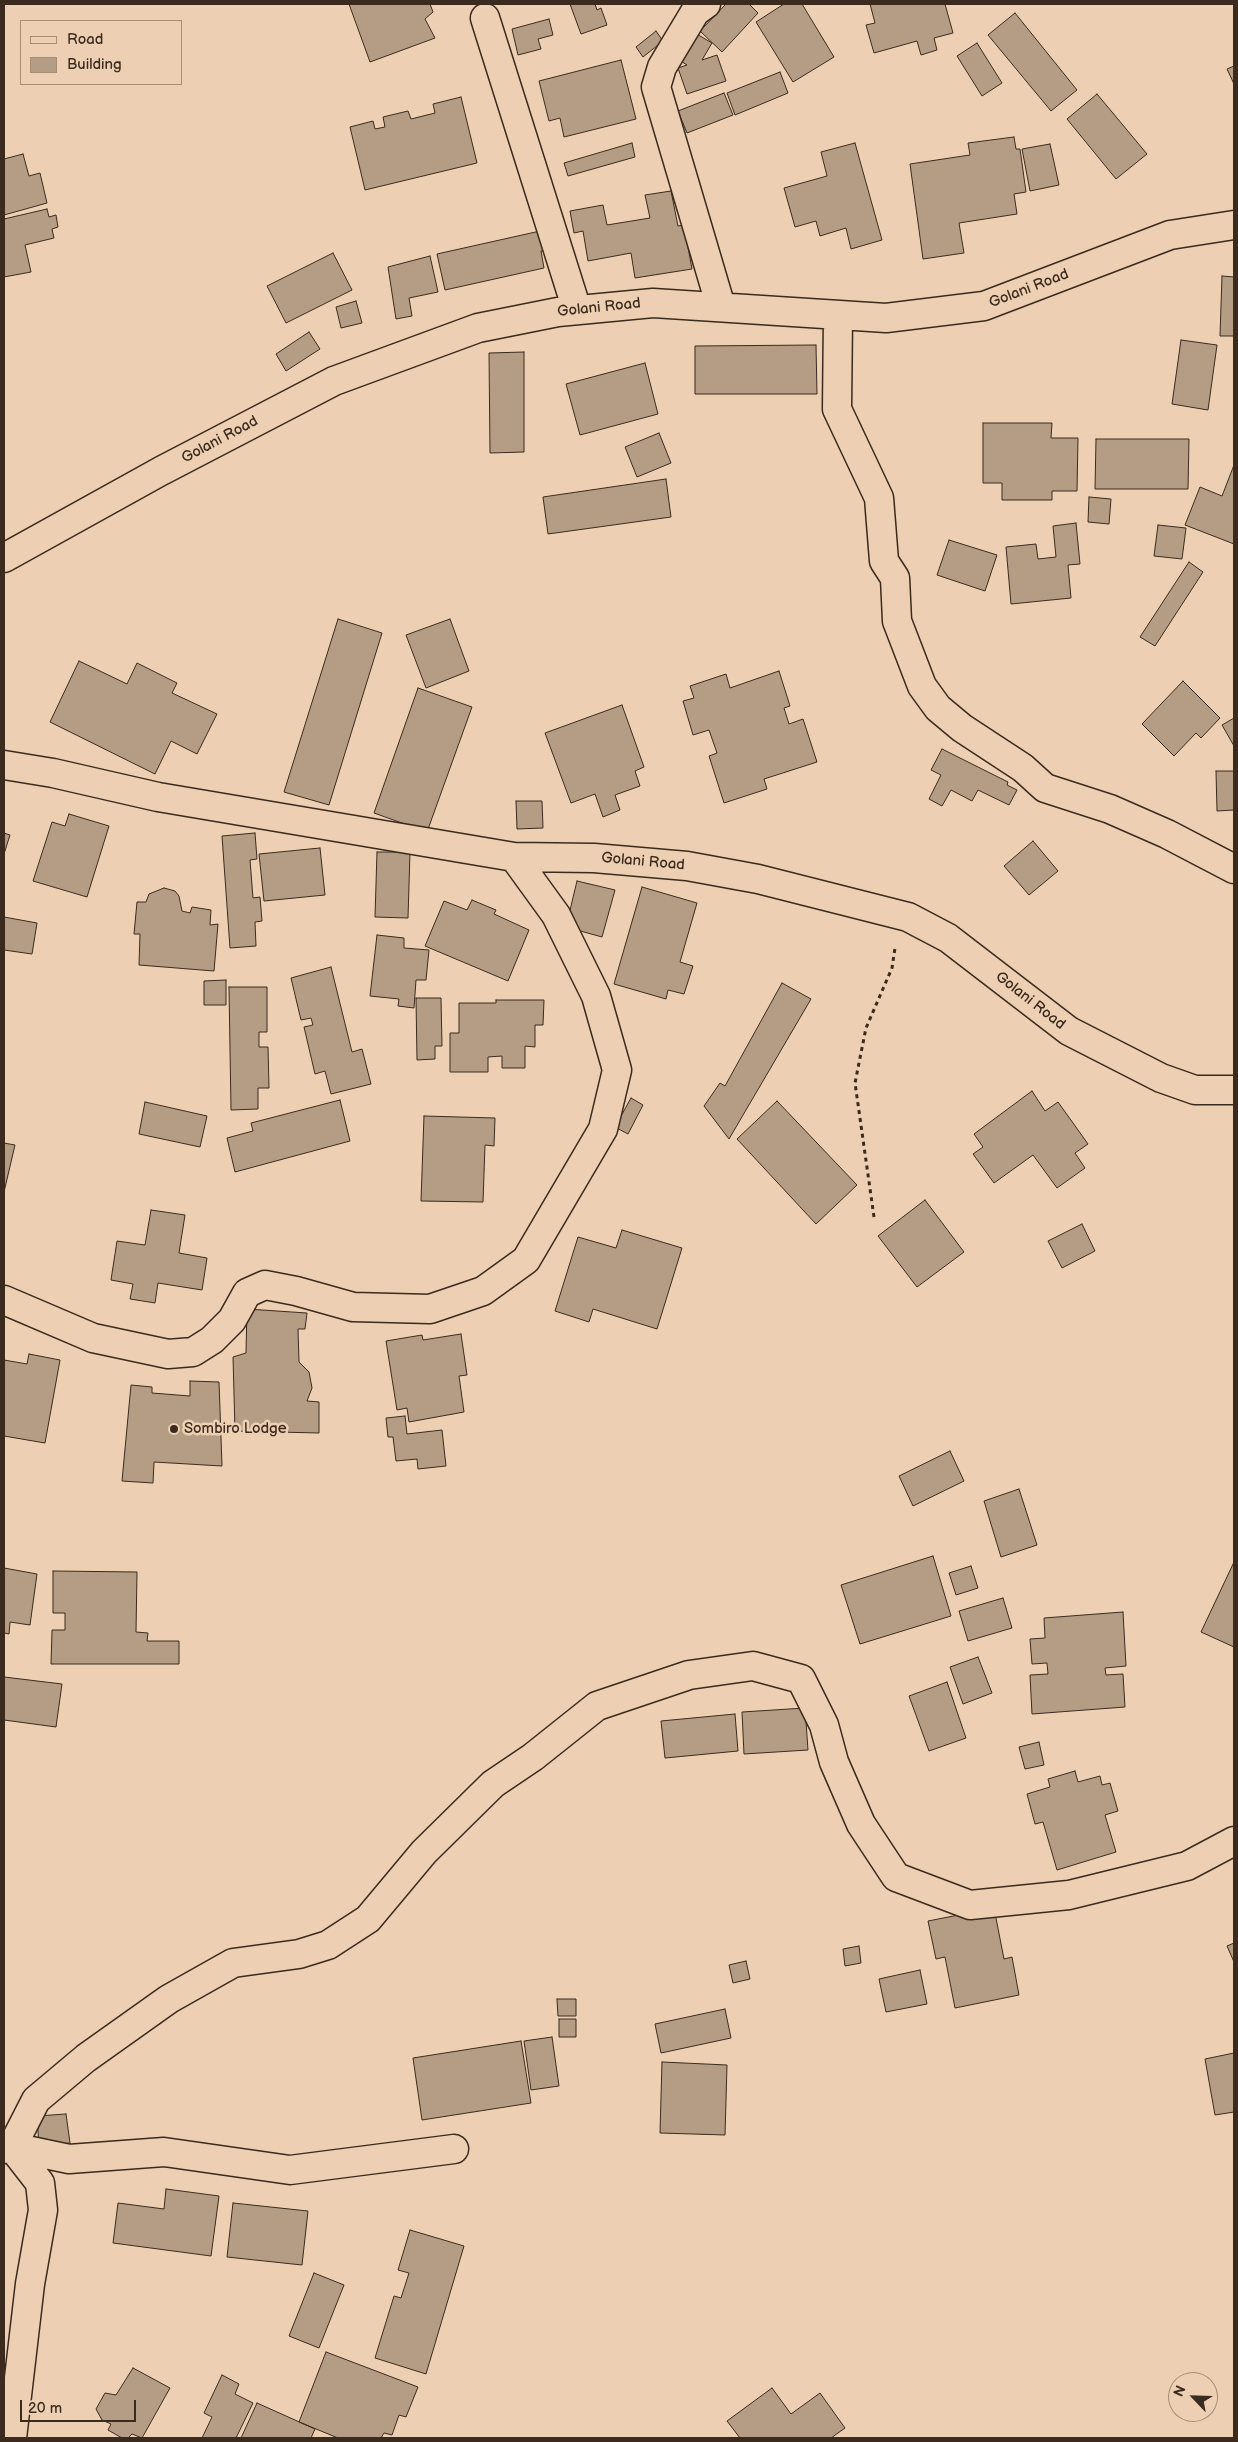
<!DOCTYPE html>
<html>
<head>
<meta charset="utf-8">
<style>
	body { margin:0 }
	#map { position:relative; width:1238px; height:2442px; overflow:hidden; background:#edd0b3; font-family:"Balsamiq Sans",sans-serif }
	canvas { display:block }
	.frame { position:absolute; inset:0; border:5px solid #3b2a1e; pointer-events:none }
	.legend { position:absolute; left:20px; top:20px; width:162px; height:65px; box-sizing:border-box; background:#edd0b3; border:1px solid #a68e77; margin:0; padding:6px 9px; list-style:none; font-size:15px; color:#3b2a1e }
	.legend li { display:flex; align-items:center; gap:10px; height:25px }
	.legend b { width:25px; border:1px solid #a68e77 }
	.north { position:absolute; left:1168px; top:2372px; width:50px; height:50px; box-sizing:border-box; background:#edd0b3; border:1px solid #a68e77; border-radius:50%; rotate:294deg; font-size:14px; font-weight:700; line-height:20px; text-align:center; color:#3b2a1e }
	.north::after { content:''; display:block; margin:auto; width:18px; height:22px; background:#3b2a1e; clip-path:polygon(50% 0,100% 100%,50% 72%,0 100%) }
	.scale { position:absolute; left:20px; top:2400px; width:116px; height:22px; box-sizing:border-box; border:2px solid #3b2a1e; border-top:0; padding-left:6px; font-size:15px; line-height:18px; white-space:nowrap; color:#3b2a1e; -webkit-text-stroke:4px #edd0b3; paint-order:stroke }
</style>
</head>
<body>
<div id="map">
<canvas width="1238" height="2442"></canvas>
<div class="frame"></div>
<ul class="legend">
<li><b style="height:6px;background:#edd0b3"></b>Road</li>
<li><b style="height:14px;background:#b59d85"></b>Building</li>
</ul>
<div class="north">N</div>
<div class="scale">20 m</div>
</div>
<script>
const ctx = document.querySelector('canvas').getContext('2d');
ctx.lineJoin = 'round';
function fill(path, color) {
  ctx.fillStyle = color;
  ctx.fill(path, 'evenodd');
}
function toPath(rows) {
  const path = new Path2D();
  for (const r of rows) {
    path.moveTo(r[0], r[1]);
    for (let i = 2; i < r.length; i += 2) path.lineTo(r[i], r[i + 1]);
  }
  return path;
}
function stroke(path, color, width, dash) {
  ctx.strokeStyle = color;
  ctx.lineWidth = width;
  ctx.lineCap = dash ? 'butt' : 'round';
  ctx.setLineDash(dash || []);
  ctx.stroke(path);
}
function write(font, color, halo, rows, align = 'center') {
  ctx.font = font + ' "Balsamiq Sans",sans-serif';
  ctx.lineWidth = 5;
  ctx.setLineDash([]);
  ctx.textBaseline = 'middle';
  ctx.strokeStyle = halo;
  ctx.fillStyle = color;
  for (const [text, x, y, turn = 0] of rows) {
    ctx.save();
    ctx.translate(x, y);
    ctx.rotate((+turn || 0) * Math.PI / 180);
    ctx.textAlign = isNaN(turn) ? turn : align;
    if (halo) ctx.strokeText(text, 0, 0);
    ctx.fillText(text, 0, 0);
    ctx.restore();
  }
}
const building = toPath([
	[349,4,430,4,433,12,425,19,435,38,370,62,349,4],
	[570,4,595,4,597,10,601,8,607,25,581,34,570,4],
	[726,4,749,4,758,13,722,52,700,31,726,4],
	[784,4,802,4,834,57,793,82,756,22,784,4],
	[870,4,945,4,953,33,934,38,937,50,921,55,917,41,874,53,866,25,875,23,870,4],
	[1015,13,1077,90,1051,111,988,35,1015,13],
	[549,19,553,35,538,39,541,49,518,55,512,29,549,19],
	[656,31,663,41,643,57,636,47,656,31],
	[695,33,712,43,702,60,717,55,726,81,687,94,678,68,687,65,679,60,695,33],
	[977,43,1002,83,982,96,957,56,977,43],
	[621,60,636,119,564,137,560,118,549,121,539,81,621,60],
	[1234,66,1234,84,1227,69,1234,66],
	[780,72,788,93,735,115,727,93,780,72],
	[724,93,733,115,687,133,678,111,724,93],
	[1097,94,1147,154,1116,179,1067,119,1097,94],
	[461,97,477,163,365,190,350,127,373,121,375,129,385,127,383,117,408,111,411,119,435,113,433,104,461,97],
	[1014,137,1016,149,1020,149,1026,192,1014,194,1017,214,959,223,964,253,923,259,910,164,970,155,968,143,1014,137],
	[632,143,635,157,568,176,564,163,632,143],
	[855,143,882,240,851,249,846,228,820,236,816,221,795,227,784,188,827,176,821,152,855,143],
	[1050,144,1059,185,1030,191,1022,149,1050,144],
	[23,154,29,176,40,173,47,203,4,215,4,159,23,154],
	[671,191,678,226,684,225,692,269,635,278,631,253,588,261,583,231,574,233,570,211,603,205,607,225,650,218,645,195,671,191],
	[47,209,49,217,56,215,58,227,52,229,54,238,25,245,31,272,4,277,4,219,47,209],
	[549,229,554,248,541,251,544,268,445,290,437,254,549,229],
	[333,253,352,290,286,323,267,286,333,253],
	[430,256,438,292,409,298,412,316,396,319,388,267,430,256],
	[1222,276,1234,277,1234,336,1220,336,1222,276],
	[356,301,362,323,341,328,336,307,356,301],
	[309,332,320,349,286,371,276,354,309,332],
	[1181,340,1217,345,1208,410,1172,404,1181,340],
	[816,345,817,394,695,394,695,346,816,345],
	[524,352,524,452,490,453,489,353,524,352],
	[645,363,658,414,580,435,566,384,645,363],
	[983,423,1052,423,1051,438,1078,438,1077,491,1052,491,1052,500,1002,500,1002,483,983,483,983,423],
	[659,433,671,463,637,477,625,447,659,433],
	[1096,439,1189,439,1188,489,1095,489,1096,439],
	[1234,465,1234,544,1185,525,1200,487,1222,496,1234,465],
	[666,479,671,517,548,534,543,497,666,479],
	[1089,497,1111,499,1109,524,1088,522,1089,497],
	[1076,523,1080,564,1068,565,1071,598,1011,604,1006,547,1036,544,1038,559,1056,557,1053,526,1076,523],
	[1158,525,1186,528,1182,559,1154,556,1158,525],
	[949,540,997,555,985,591,937,575,949,540],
	[1189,562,1203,572,1155,646,1140,637,1189,562],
	[338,619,382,633,329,805,284,792,338,619],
	[450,619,469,671,426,688,406,635,450,619],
	[79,661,127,684,137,663,177,683,172,693,217,714,197,754,171,741,155,774,50,722,79,661],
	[779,671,790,706,784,708,789,724,803,719,817,762,764,779,767,789,724,803,709,756,717,753,709,730,693,735,683,701,694,698,690,686,726,674,730,688,779,671],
	[1183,681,1220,718,1201,738,1196,733,1174,756,1142,724,1183,681],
	[418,688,472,707,427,832,374,813,418,688],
	[622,705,644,767,635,771,640,786,615,795,620,810,603,817,595,794,571,803,545,733,622,705],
	[1234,718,1234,746,1222,725,1234,718],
	[942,749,1008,782,1007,785,1017,790,1009,805,978,790,972,801,951,790,942,806,929,799,941,775,931,770,942,749],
	[1216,771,1234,771,1234,810,1217,811,1216,771],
	[516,801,542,801,543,828,517,829,516,801],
	[69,814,109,826,87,897,33,881,52,822,65,826,69,814],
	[4,833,10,835,4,854,4,833],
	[255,833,257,859,250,860,253,898,260,897,262,921,255,922,256,946,230,948,222,836,255,833],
	[1033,841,1058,871,1029,895,1004,866,1033,841],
	[320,848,325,895,264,901,259,854,320,848],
	[377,852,410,852,408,918,375,917,377,852],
	[577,881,615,890,602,937,566,927,577,881],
	[642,887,697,903,680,962,693,966,684,994,668,990,666,999,614,984,642,887],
	[164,888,175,891,179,896,182,911,190,913,192,907,211,910,210,925,218,924,214,971,139,965,140,934,134,934,137,902,146,902,149,894,164,888],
	[472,900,496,910,494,914,529,930,508,981,425,946,444,901,467,910,472,900],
	[4,917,37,923,32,954,4,950,4,917],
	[377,935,404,938,404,948,429,950,426,980,416,980,414,1008,398,1006,399,999,370,996,377,935],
	[331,967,352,1052,362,1049,371,1084,331,1094,325,1071,315,1074,304,1027,313,1025,311,1018,301,1020,291,978,331,967],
	[226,980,226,1005,204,1005,204,981,226,980],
	[782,983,811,999,729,1139,704,1106,720,1083,725,1086,782,983],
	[229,987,267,987,267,1032,259,1032,259,1047,268,1047,269,1088,258,1088,258,1109,231,1110,229,987],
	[416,998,441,998,442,1046,435,1046,435,1059,417,1060,416,998],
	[496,1000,544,1000,543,1025,535,1025,535,1047,525,1046,525,1068,502,1068,502,1056,488,1057,488,1072,450,1072,450,1033,459,1033,459,1003,496,1003,496,1000],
	[1032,1091,1045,1111,1058,1102,1088,1144,1075,1153,1085,1168,1057,1188,1033,1155,994,1183,973,1154,983,1147,974,1134,1032,1091],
	[631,1098,643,1105,628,1134,615,1127,631,1098],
	[340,1100,350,1141,235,1172,227,1138,253,1131,251,1123,340,1100],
	[777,1101,857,1185,816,1224,737,1139,777,1101],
	[145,1102,207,1116,200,1147,139,1134,145,1102],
	[424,1116,495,1118,494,1146,485,1145,483,1202,421,1201,424,1116],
	[4,1143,15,1145,4,1192,4,1143],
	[925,1200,964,1252,917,1287,878,1236,925,1200],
	[151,1210,185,1215,179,1253,207,1258,202,1290,158,1283,155,1303,130,1299,133,1284,111,1280,117,1241,145,1245,151,1210],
	[1082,1224,1095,1251,1062,1268,1048,1241,1082,1224],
	[622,1230,682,1248,657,1329,593,1309,589,1322,555,1311,578,1237,616,1248,622,1230],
	[247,1309,307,1313,305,1329,298,1329,299,1362,309,1372,312,1388,307,1401,319,1402,319,1433,235,1431,233,1357,246,1353,247,1309],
	[461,1334,467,1375,459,1376,464,1412,409,1422,407,1408,397,1410,386,1341,422,1335,423,1340,461,1334],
	[29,1354,60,1360,45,1443,4,1436,4,1360,27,1364,29,1354],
	[190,1381,219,1382,222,1466,154,1462,153,1483,122,1481,131,1385,152,1387,152,1393,190,1396,190,1381],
	[405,1416,407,1434,442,1430,446,1466,418,1469,417,1459,396,1461,393,1437,388,1437,386,1418,405,1416],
	[950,1451,964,1481,913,1506,899,1476,950,1451],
	[1019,1489,1037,1545,1001,1557,984,1501,1019,1489],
	[933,1556,951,1616,860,1644,841,1585,933,1556],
	[1234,1562,1234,1647,1201,1632,1234,1562],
	[971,1566,978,1588,956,1595,949,1573,971,1566],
	[4,1568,37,1574,30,1625,10,1622,9,1634,4,1633,4,1568],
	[53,1571,137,1572,136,1632,148,1633,147,1641,179,1641,179,1664,51,1664,52,1630,65,1630,65,1613,53,1613,53,1571],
	[1003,1598,1012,1628,968,1641,959,1611,1003,1598],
	[1123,1612,1126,1666,1105,1668,1106,1675,1123,1674,1125,1707,1032,1714,1030,1675,1048,1674,1047,1663,1032,1664,1030,1639,1045,1638,1044,1618,1123,1612],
	[978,1657,992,1693,963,1704,950,1667,978,1657],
	[4,1677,62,1684,56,1727,4,1720,4,1677],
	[947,1682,966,1738,929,1751,909,1696,947,1682],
	[805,1708,808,1750,744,1754,742,1712,805,1708],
	[735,1714,738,1751,665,1758,661,1721,735,1714],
	[1039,1742,1044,1765,1025,1769,1019,1747,1039,1742],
	[1075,1771,1078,1782,1100,1776,1102,1785,1110,1783,1118,1811,1105,1815,1116,1852,1057,1870,1043,1822,1035,1824,1027,1794,1050,1787,1048,1779,1075,1771],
	[994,1908,1004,1959,1012,1957,1019,1995,955,2008,945,1957,936,1959,928,1921,994,1908],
	[1234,1943,1234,1962,1227,1946,1234,1943],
	[859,1946,861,1963,845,1966,843,1949,859,1946],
	[746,1961,750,1979,733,1983,729,1965,746,1961],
	[920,1970,927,2004,886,2012,879,1979,920,1970],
	[557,1999,576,1999,576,2016,558,2016,557,1999],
	[725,2009,731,2038,661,2053,655,2024,725,2009],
	[559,2019,576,2019,576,2037,559,2037,559,2019],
	[552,2037,559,2086,531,2090,524,2041,552,2037],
	[521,2041,531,2103,422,2120,413,2058,521,2041],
	[1234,2053,1234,2112,1215,2115,1205,2059,1234,2053],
	[662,2062,727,2065,725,2135,660,2133,662,2062],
	[66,2114,70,2143,39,2147,37,2116,66,2114],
	[166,2189,219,2196,211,2256,113,2243,118,2203,164,2209,166,2189],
	[233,2203,308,2211,302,2265,227,2257,233,2203],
	[410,2230,464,2246,426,2374,375,2358,394,2296,401,2298,409,2273,398,2270,410,2230],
	[314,2273,344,2285,319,2348,289,2336,314,2273],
	[326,2352,418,2387,406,2417,399,2415,392,2435,384,2433,381,2438,338,2438,299,2422,326,2352],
	[133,2368,170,2388,142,2438,132,2434,128,2438,122,2438,108,2430,111,2424,102,2420,96,2409,105,2393,116,2395,133,2368],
	[222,2375,239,2384,235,2394,253,2403,236,2438,202,2438,212,2417,204,2413,222,2375],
	[772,2388,791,2414,820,2393,845,2428,831,2438,740,2438,727,2421,772,2388],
	[257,2403,315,2429,311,2438,241,2438,257,2403]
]);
fill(building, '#b59d85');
stroke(building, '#3b2a1e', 1);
const minor = toPath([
	[706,4,695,12,662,67,656,87,721,307],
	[485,18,577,310],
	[838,316,837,409,879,498,884,561,895,578,897,621,922,686,938,708,962,728,1023,768,1045,788,1110,809,1167,834,1234,869],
	[4,558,161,471,334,381,478,328,558,312,653,303,886,318,984,306,1170,235,1234,225],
	[4,765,53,773,158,797,514,857,594,858,687,866,758,879,908,917,948,938,1069,1031,1161,1078,1195,1090,1234,1090],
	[4,1300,93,1338,168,1354,193,1352,212,1340,232,1320,247,1293,265,1285,296,1291,353,1307,430,1309,483,1291,526,1260,603,1129,617,1070,596,996,556,915,514,857],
	[12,2147,69,2159,164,2152,290,2170,454,2149],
	[12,2147,40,2183,43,2210,30,2284,12,2438],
	[4,2149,12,2147,36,2100,86,2058,169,1999,233,1963,299,1954,328,1945,368,1919,424,1852,493,1784,533,1757,597,1706,689,1675,753,1666,801,1679,824,1725,834,1762,861,1824,896,1877,970,1905,1069,1895,1187,1866,1234,1841]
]);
stroke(minor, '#3b2a1e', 31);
stroke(toPath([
	[874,1217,855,1083,866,1028,892,968,895,948]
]), '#3b2a1e', 3, [4, 4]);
stroke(minor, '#edd0b3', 28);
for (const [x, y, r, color] of [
	[174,1429,5,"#3b2a1e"]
]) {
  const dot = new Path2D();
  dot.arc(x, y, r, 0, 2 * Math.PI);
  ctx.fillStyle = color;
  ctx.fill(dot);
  stroke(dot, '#edd0b3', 2);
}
write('15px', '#3b2a1e', '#edd0b3', [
	["Golani Road",1029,289,-21],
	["Golani Road",599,308,-6],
	["Golani Road",220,440,-28],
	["Golani Road",643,862,5],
	["Golani Road",1030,1001,38]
]);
write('15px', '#3b2a1e', '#edd0b3', [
	["Sombiro Lodge",184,1429]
], 'left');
</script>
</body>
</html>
